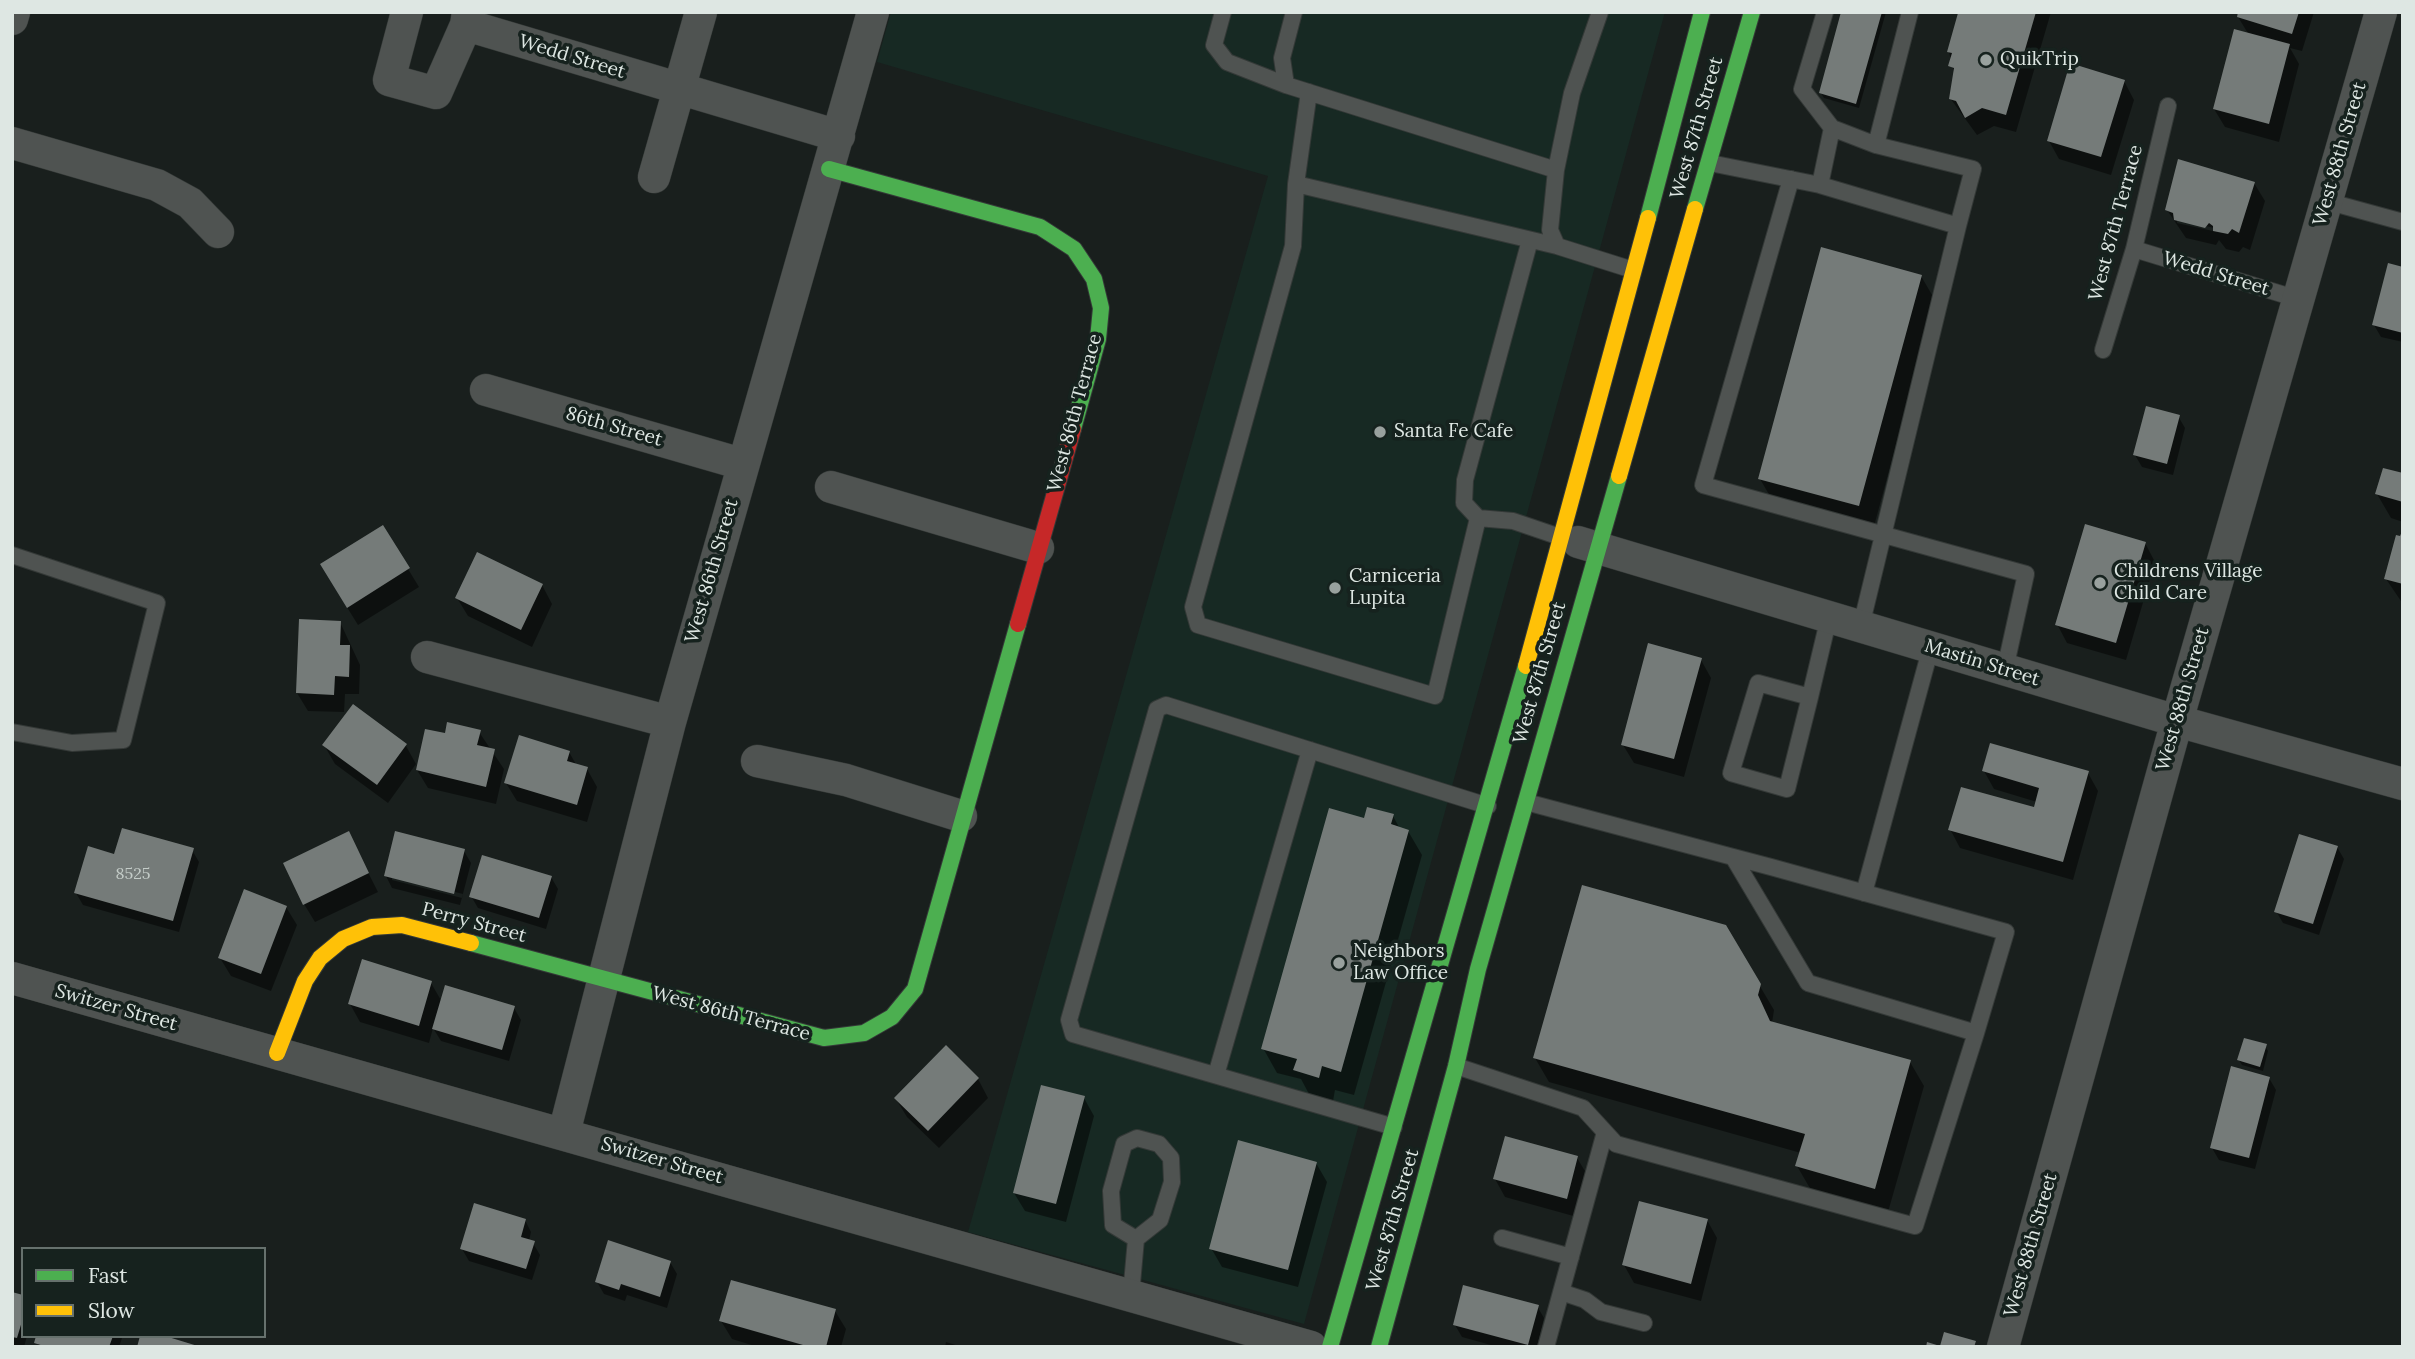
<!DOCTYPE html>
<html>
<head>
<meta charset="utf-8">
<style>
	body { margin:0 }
	#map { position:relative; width:2415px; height:1359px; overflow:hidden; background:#191f1d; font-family:Lora,serif }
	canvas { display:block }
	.frame { position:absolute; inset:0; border:14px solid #dee7e3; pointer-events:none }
	.legend { position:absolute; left:21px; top:1247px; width:245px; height:91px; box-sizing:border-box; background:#16221e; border:2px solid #66716d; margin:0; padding:9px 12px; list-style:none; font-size:21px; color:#dee7e3 }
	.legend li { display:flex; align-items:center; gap:14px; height:35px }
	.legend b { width:35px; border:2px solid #66716d }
</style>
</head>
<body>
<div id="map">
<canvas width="2415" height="1359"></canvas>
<div class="frame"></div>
<ul class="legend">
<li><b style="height:9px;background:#4caf50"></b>Fast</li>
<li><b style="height:9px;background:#ffc107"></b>Slow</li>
</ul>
</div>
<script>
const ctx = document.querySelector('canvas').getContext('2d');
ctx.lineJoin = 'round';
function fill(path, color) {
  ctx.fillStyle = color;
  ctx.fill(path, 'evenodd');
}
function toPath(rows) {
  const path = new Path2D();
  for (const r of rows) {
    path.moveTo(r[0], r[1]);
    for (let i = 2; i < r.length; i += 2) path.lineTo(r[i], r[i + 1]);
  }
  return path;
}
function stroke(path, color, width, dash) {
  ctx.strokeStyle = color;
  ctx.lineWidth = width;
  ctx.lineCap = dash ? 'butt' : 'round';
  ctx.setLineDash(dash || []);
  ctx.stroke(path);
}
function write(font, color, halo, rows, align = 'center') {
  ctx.font = font + ' Lora,serif';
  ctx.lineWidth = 7;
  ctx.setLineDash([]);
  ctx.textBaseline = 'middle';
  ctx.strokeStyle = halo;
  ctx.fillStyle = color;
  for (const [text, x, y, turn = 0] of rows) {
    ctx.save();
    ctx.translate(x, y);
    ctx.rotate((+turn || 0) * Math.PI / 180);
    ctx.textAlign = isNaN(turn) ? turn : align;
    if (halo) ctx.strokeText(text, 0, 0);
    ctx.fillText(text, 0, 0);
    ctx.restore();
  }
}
fill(toPath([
	[891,12,1665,12,1304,1324,968,1232,1268,176,877,62]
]), '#172923');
fill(toPath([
	[1843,12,1886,12,1859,108,1824,98,1821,93],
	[1965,12,2051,12,2016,132,1994,126,1977,135,1950,98,1954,73,1949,52],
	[2240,12,2314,12,2302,51,2290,48,2299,64,2279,142,2225,127,2214,109,2249,35,2238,17],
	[2124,81,2134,100,2111,175,2059,159,2049,141],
	[2254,183,2265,201,2250,250,2243,247,2239,252,2226,249,2219,240,2216,245,2186,238,2167,210],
	[2177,219,2214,228,2213,231,2177,223],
	[2403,268,2403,342,2381,337,2374,325],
	[1921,276,1935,300,1873,530,1774,503,1760,479],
	[2178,416,2185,428,2173,475,2142,467,2135,455],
	[2403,475,2403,522,2391,518,2377,494],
	[2403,532,2403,604,2386,579],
	[2145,543,2155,562,2126,660,2067,643,2057,624],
	[408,569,419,587,358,625,332,583],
	[542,585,552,604,532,647,468,616,457,598],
	[340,622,360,665,359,694,345,694,344,712,308,711,297,693],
	[1701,660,1711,678,1684,777,1634,763,1623,745],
	[353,706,406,746,416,764,388,803,335,764,324,745],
	[479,732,504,769,496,804,428,788,417,770,446,735],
	[569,752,577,766,587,769,597,787,587,822,517,801,506,783],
	[1984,771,2088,773,2098,791,2073,880,1960,848,1950,829,2035,810,2037,802,1994,789],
	[1393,816,1400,829,1408,831,1422,855,1354,1095,1335,1090,1333,1101,1309,1094,1301,1079,1277,1073,1263,1048,1366,820],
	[348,833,378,892,315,922,304,904],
	[2337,847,2344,859,2319,935,2283,923,2276,911],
	[192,850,199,862,179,932,83,905,76,893,116,856],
	[464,851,471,863,460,905,392,888,386,876],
	[392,876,463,894,462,898,392,880],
	[551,877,558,889,546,929,478,908,471,896],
	[286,907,297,925,271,991,231,976,220,958],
	[1725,927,1774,1010,1772,1023,1910,1062,1924,1086,1888,1212,1811,1190,1797,1166,1801,1153,1549,1082,1535,1058],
	[431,983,442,1002,514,1008,521,1020,509,1061,441,1041,433,1028,429,1043,360,1022,350,1004],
	[2265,1046,2268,1051,2263,1071,2242,1065,2239,1060],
	[946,1048,978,1079,988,1098,939,1148,907,1117,896,1099],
	[2269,1078,2276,1090,2255,1169,2219,1160,2212,1148],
	[1084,1098,1094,1116,1066,1222,1025,1211,1014,1193],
	[1577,1158,1588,1176,1577,1217,1505,1197,1495,1179],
	[1316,1163,1327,1182,1298,1287,1222,1267,1211,1248],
	[525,1220,531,1232,529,1241,533,1243,540,1255,532,1280,469,1261,462,1249],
	[1707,1220,1717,1238,1701,1301,1634,1283,1624,1265],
	[670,1262,677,1274,667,1308,627,1295,625,1301,604,1294,597,1282],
	[12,1294,23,1296,23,1336,27,1336,24,1347,12,1346],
	[1537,1306,1544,1318,1537,1347,1498,1347,1462,1337,1455,1325],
	[835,1311,846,1329,841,1347,758,1347,732,1339,721,1321],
	[38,1336,121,1336,122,1338,119,1347,38,1347],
	[946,1342,962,1347,945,1347]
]), '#0007');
fill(toPath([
	[1841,12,1882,12,1856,104,1819,93],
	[1963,12,2036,12,2006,115,1982,108,1965,118,1956,101,1949,99,1954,68,1948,66,1952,53,1947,52,1958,13],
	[2238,12,2299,12,2292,34,2237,17],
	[2234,29,2290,44,2269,124,2213,109],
	[2070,63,2125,80,2101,157,2047,141],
	[2178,159,2255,182,2239,233,2232,229,2228,234,2213,231,2213,226,2209,223,2205,228,2174,220,2173,213,2165,210],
	[1821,247,1922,275,1859,506,1758,479],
	[2388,263,2403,267,2403,333,2372,325],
	[2146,406,2180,415,2167,464,2133,455],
	[2383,468,2403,473,2403,502,2375,494],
	[2085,524,2146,542,2116,643,2055,625],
	[383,525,410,568,347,608,320,564],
	[2403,529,2403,584,2384,579,2396,535,2400,536],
	[477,552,543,584,521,630,455,598],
	[299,619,341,621,340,645,350,645,349,677,335,676,334,695,296,693],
	[1648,643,1702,658,1674,759,1621,745],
	[353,704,407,744,377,785,322,745],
	[447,722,481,730,477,745,495,749,486,787,416,770,425,729,445,733],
	[519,735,570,751,567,761,588,767,577,805,504,783],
	[1990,743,2089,771,2063,862,1948,830,1961,787,2034,807,2039,788,1982,771],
	[1367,807,1394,814,1391,824,1409,830,1341,1072,1322,1066,1319,1078,1293,1070,1297,1059,1261,1049,1329,808,1364,818],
	[122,828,194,848,173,921,74,893,88,846,114,854],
	[349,831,369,873,303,905,283,863],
	[395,831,465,849,454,894,384,876],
	[2299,834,2338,846,2313,924,2274,912],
	[482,855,552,876,539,918,469,897],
	[1582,885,1726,925,1761,984,1758,995,1770,1021,1911,1060,1875,1189,1795,1166,1805,1134,1533,1058],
	[244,889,287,906,261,974,218,958],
	[362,959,432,981,419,1026,348,1004],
	[445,985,515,1006,502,1050,432,1029],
	[2244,1038,2267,1044,2260,1067,2237,1060],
	[946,1045,979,1078,928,1131,894,1098],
	[2231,1066,2270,1077,2249,1158,2210,1148],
	[1041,1085,1085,1096,1056,1204,1013,1193],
	[1505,1136,1578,1156,1567,1199,1493,1179],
	[1238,1140,1317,1162,1288,1270,1209,1249],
	[1639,1201,1708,1219,1691,1284,1622,1265],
	[474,1203,526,1219,521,1237,535,1241,526,1269,460,1249],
	[608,1240,671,1261,660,1297,621,1284,619,1290,595,1282],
	[731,1280,836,1309,826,1347,810,1347,719,1321],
	[1463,1285,1539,1305,1528,1345,1453,1325],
	[12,1292,23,1295,23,1318,17,1338,12,1337],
	[1944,1332,1976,1341,1974,1347,1926,1347,1927,1342,1940,1346],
	[36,1336,113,1336,109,1347,47,1347,34,1343],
	[140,1336,165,1336,201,1347,137,1347]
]), '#757b79');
const lane = toPath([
	[1223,12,1214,45,1227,62,1286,85],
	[1294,12,1282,58,1286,85,1556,170,1550,230,1557,246,1633,270],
	[1309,92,1296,184,1557,246],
	[1832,128,1876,145,1910,12],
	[1876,145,1973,169,1958,226],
	[1710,163,1820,185,1832,128,1802,89,1825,12],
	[1556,170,1572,93,1600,12],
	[1791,179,1703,485,2026,574,2005,669],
	[1296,184,1293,246,1193,607,1198,625,1435,696,1478,518,1464,503,1465,480,1530,240],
	[1820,185,1958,226,1861,626],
	[2326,201,2403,222],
	[2134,249,2298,299],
	[2103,350,2134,249,2168,106],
	[1478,518,1513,521,1563,538],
	[12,555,157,603,123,740,72,743,12,732],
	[1810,697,1758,683,1731,773,1787,789,1810,697,1829,617],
	[1526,802,1733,857,1771,867,2006,932,1976,1033,1808,983,1733,857],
	[1864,893,1931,647],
	[1456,1066,1583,1108,1616,1144,1915,1226,1976,1033],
	[1216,1075,1310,750],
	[1394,1127,1073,1034,1069,1020,1157,709,1166,705,1488,806],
	[1502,1238,1571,1257],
	[1561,1292,1585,1300,1601,1312,1644,1323],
	[1131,1295,1136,1239,1160,1220,1172,1182,1171,1158,1159,1144,1137,1138,1124,1144,1111,1191,1113,1225,1136,1239],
	[1546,1347,1605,1132]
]);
const street = toPath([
	[407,12,389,80,436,93,466,25,468,12],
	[12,19,14,12],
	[466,25,839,136],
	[12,143,157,185,190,203,218,232],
	[654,177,701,12],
	[486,390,742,464],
	[831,487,1038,548],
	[1578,542,2177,721,2403,784],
	[427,657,670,722],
	[757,761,846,780,961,816],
	[12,978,1311,1347],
	[564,1133,670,722,873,12],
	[2003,1347,2177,721,2381,12]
]);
const fast = toPath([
	[829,169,1040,227,1074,249,1094,279,1101,308,1098,339,1073,429],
	[1695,209,1752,12],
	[1648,218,1702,12],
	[471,943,824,1038,864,1033,892,1017,915,989,1018,624],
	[1330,1347,1526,666],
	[1379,1347,1456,1066,1478,969,1619,476]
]);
const slow = toPath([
	[1619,476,1695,209],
	[1526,666,1648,218],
	[277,1053,305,981,320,958,343,939,372,927,402,925,471,943]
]);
const jam = toPath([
	[1018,624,1073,429]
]);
stroke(lane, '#343937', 18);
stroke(street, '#343937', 33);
stroke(fast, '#343937', 18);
stroke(slow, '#343937', 18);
stroke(jam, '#343937', 18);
stroke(lane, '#4f5351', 16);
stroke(street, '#4f5351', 32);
stroke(fast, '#4caf50', 16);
stroke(slow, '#ffc107', 16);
stroke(jam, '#c62828', 16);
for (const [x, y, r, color] of [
	[1986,60,7,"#99a19e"],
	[1380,432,7,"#99a19e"],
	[2100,583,7,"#99a19e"],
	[1335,588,7,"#99a19e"],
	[1339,963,7,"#99a19e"]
]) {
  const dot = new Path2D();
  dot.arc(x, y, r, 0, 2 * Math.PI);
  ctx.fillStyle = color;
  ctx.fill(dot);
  stroke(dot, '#16221e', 2.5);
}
write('16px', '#c4ccc8', null, [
	["8525",133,874]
]);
write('19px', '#dee7e3', '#16221e', [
	["Wedd Street",572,57,17],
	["West 87th Street",1697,128,-74],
	["West 88th Street",2340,154,-74],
	["West 87th Terrace",2116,223,-75],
	["Wedd Street",2216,274,17],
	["West 86th Terrace",1075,413,-75],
	["86th Street",614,427,16],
	["West 86th Street",712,571,-74],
	["Mastin Street",1982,663,17],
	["West 87th Street",1540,673,-74],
	["West 88th Street",2183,699,-74],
	["Perry Street",474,923,15],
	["Switzer Street",116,1008,16],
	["West 86th Terrace",731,1014,15],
	["Switzer Street",662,1161,16],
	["West 87th Street",1393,1220,-74],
	["West 88th Street",2031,1245,-74]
]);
write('19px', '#dee7e3', '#16221e', [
	["QuikTrip",2000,60],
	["Santa Fe Cafe",1394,432],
	["Childrens Village",2114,572],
	["Child Care",2114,594],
	["Carniceria",1349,577],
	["Lupita",1349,599],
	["Neighbors",1353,952],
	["Law Office",1353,974]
], 'left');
</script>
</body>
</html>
